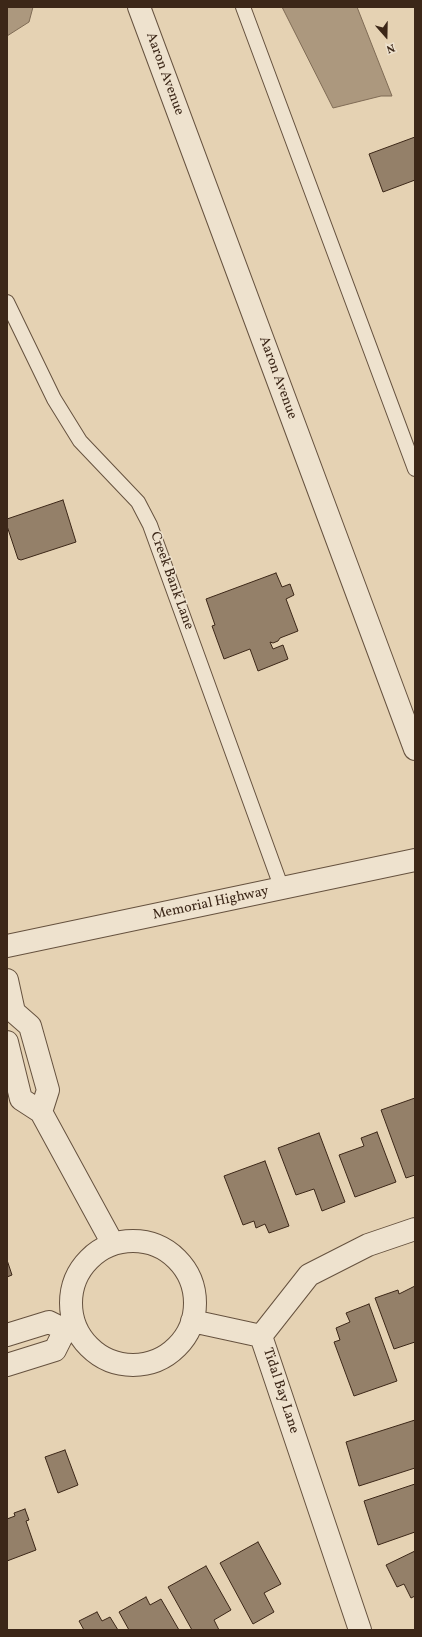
<!DOCTYPE html>
<html>
<head>
<meta charset="utf-8">
<style>
	body { margin:0 }
	#map { position:relative; width:422px; height:1637px; overflow:hidden; background:#e5d2b3; font-family:Vollkorn,serif }
	canvas { display:block }
	.frame { position:absolute; inset:0; border:8px solid #3c2718; pointer-events:none }
	.north { position:absolute; left:366px; top:16px; width:40px; height:40px; -webkit-text-stroke:3px #eee2ce; paint-order:stroke; rotate:160deg; font-size:11px; font-weight:700; line-height:16px; text-align:center; color:#3c2718 }
	.north::after { content:''; display:block; margin:auto; width:14px; height:18px; background:#3c2718; clip-path:polygon(50% 0,100% 100%,50% 72%,0 100%) }
</style>
</head>
<body>
<div id="map">
<canvas width="422" height="1637"></canvas>
<div class="frame"></div>
<div class="north">N</div>
</div>
<script>
const ctx = document.querySelector('canvas').getContext('2d');
ctx.lineJoin = 'round';
function fill(path, color) {
  ctx.fillStyle = color;
  ctx.fill(path, 'evenodd');
}
function toPath(rows) {
  const path = new Path2D();
  for (const r of rows) {
    if (r.length === 3) {
      path.moveTo(r[0] + r[2], r[1]);
      path.arc(r[0], r[1], r[2], 0, 2 * Math.PI);
      continue;
    }
    path.moveTo(r[0], r[1]);
    for (let i = 2; i < r.length; i += 2) path.lineTo(r[i], r[i + 1]);
  }
  return path;
}
function stroke(path, color, width, dash) {
  ctx.strokeStyle = color;
  ctx.lineWidth = width;
  ctx.lineCap = dash ? 'butt' : 'round';
  ctx.setLineDash(dash || []);
  ctx.stroke(path);
}
function write(font, color, halo, rows, align = 'center') {
  ctx.font = font + ' Vollkorn,serif';
  ctx.lineWidth = 3;
  ctx.setLineDash([]);
  ctx.textBaseline = 'middle';
  ctx.strokeStyle = halo;
  ctx.fillStyle = color;
  for (const [text, x, y, turn = 0] of rows) {
    ctx.save();
    ctx.translate(x, y);
    ctx.rotate((+turn || 0) * Math.PI / 180);
    ctx.textAlign = isNaN(turn) ? turn : align;
    if (halo) ctx.strokeText(text, 0, 0);
    ctx.fillText(text, 0, 0);
    ctx.restore();
  }
}
const water = toPath([
	[7,7,33,7,29,22,7,36,7,7],
	[282,7,357,7,392,96,381,96,333,108,282,7]
]);
fill(water, '#ac987e');
stroke(water, '#7f6b55', 1);
const building = toPath([
	[415,137,415,180,383,192,369,154,415,137],
	[63,500,76,542,21,560,18,559,7,526,7,519,63,500],
	[276,573,282,587,290,584,294,595,286,599,298,631,280,638,278,641,273,643,270,642,273,649,283,645,288,659,258,671,250,649,224,659,212,626,215,625,206,599,276,573],
	[415,1098,415,1175,406,1178,381,1110,415,1098],
	[377,1132,396,1182,355,1197,339,1155,364,1146,361,1138,377,1132],
	[319,1133,345,1202,322,1211,314,1189,296,1195,278,1148,319,1133],
	[265,1161,289,1226,269,1233,265,1224,256,1228,254,1221,243,1225,224,1176,265,1161],
	[7,1260,12,1275,7,1277,7,1260],
	[415,1286,415,1342,394,1349,375,1298,398,1290,399,1294,415,1286],
	[369,1304,397,1381,354,1396,334,1342,340,1340,336,1328,350,1322,346,1313,369,1304],
	[415,1420,415,1468,359,1486,346,1442,415,1420],
	[65,1450,78,1485,58,1493,45,1457,65,1450],
	[415,1484,415,1532,378,1545,364,1501,415,1484],
	[25,1509,29,1520,26,1521,36,1550,7,1561,7,1519,15,1516,14,1513,25,1509],
	[258,1542,281,1584,264,1593,274,1612,253,1624,220,1563,258,1542],
	[415,1551,415,1596,411,1598,404,1584,397,1587,386,1565,415,1551],
	[206,1566,231,1610,214,1620,219,1630,192,1630,168,1587,206,1566],
	[146,1597,150,1605,161,1599,179,1630,129,1630,119,1612,146,1597],
	[97,1612,102,1621,110,1617,118,1630,84,1630,79,1621,97,1612]
]);
fill(building, '#948069');
stroke(building, '#3c2718', 1);
const service = toPath([
	[243,7,415,469],
	[7,302,54,399,80,441,138,502,150,525,282,889]
]);
const minor = toPath([
	[139,7,415,749],
	[7,980,14,1012,30,1026,48,1090,41,1112],
	[7,1042,21,1099,41,1112,113,1244],
	[133,1303,62],
	[192,1321,261,1336],
	[7,1335,49,1322,65,1330],
	[7,1365,55,1350,65,1330,75,1326],
	[360,1630,261,1336,309,1275,368,1245,415,1229]
]);
const tertiary = toPath([
	[7,946,415,860]
]);
stroke(service, '#66523f', 16);
stroke(minor, '#66523f', 24);
stroke(tertiary, '#66523f', 24);
stroke(service, '#eee2ce', 14);
stroke(minor, '#eee2ce', 22);
stroke(tertiary, '#eee2ce', 22);
write('14px', '#3c2718', '#eee2ce', [
	["Aaron Avenue",164,74,70],
	["Aaron Avenue",277,378,70],
	["Creek Bank Lane",171,581,70],
	["Memorial Highway",211,904,-12],
	["Tidal Bay Lane",280,1391,72]
]);
</script>
</body>
</html>
